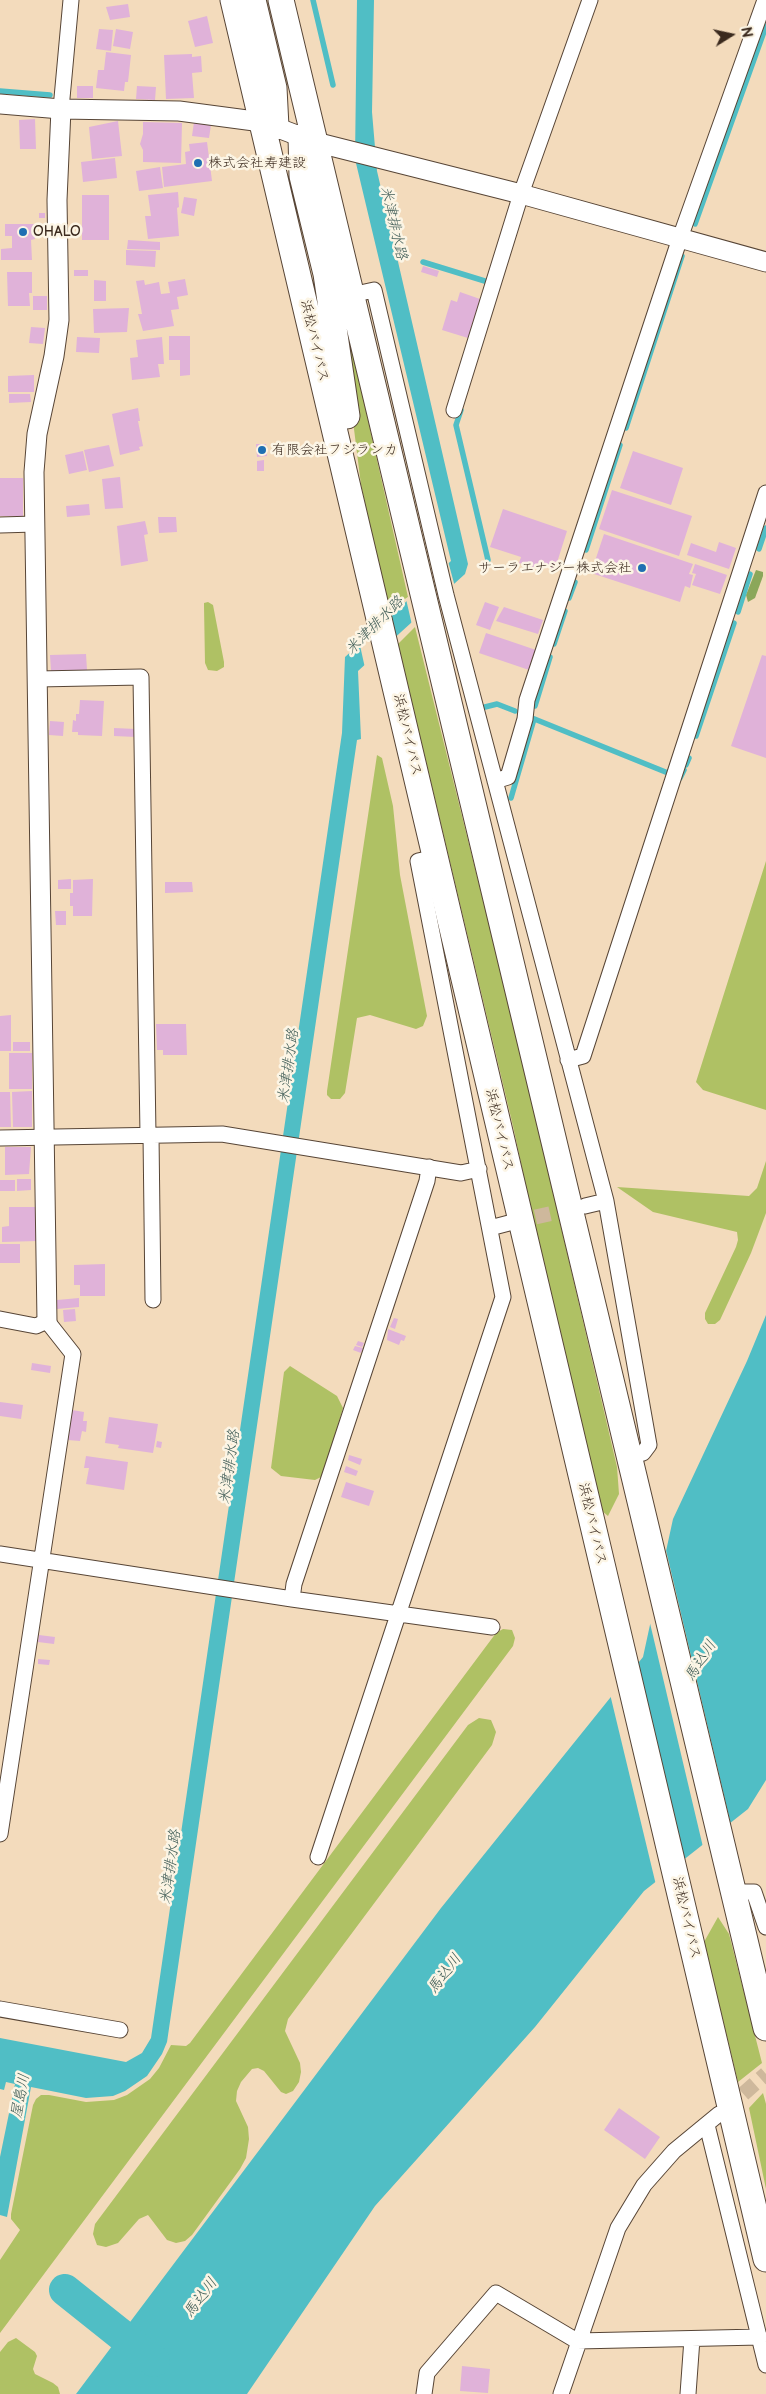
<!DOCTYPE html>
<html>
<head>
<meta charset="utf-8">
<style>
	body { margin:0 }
	#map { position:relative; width:766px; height:2394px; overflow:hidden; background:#f3dbbc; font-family:"Balsamiq Sans",sans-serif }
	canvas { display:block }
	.north { position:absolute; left:706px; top:10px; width:50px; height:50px; -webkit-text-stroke:4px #fcf5e5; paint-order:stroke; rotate:80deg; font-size:14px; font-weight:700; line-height:20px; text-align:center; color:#3b2a1e }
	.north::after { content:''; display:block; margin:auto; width:18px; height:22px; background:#3b2a1e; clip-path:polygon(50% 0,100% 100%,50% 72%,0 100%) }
</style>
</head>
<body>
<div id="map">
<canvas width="766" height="2394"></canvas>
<div class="north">N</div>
</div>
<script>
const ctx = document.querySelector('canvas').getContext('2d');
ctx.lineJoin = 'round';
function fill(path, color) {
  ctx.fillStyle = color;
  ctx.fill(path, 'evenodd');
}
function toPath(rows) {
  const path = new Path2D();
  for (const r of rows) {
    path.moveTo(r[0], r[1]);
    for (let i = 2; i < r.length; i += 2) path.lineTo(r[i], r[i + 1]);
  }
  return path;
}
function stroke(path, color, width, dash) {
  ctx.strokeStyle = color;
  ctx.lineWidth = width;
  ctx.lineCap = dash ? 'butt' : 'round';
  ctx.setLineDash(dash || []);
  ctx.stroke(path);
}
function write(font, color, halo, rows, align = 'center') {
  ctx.font = font + ' "Balsamiq Sans","Klee One",sans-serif';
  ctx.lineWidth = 5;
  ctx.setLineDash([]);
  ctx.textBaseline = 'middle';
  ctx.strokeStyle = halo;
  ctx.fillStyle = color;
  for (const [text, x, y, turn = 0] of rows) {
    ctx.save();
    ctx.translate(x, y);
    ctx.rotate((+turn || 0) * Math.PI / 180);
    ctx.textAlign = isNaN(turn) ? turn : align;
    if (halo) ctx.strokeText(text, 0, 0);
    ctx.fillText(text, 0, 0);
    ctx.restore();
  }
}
fill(toPath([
	[318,199,408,597,389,609,361,485,350,397],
	[208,602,213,605,224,662,224,667,217,671,208,670,205,663,204,606,204,603],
	[415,627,513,1021,617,1467,619,1494,608,1516,602,1511,543,1267,513,1126,398,644],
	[377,755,382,758,393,806,400,875,427,1016,423,1026,416,1029,370,1015,357,1018,345,1093,340,1099,331,1099,327,1095,327,1091],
	[766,861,766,1110,703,1090,696,1082],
	[766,1161,766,1213,751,1253,720,1320,715,1324,708,1324,705,1319,705,1313,736,1247,738,1240,737,1232,653,1212,617,1187,749,1196,757,1188],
	[290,1366,337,1396,343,1408,324,1471,321,1477,315,1480,281,1476,271,1468,284,1372],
	[503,1629,512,1630,515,1638,513,1646,0,2333,0,2260,20,2230,11,2219,11,2214,33,2105,36,2099,41,2095,49,2095,86,2102,114,2100,127,2095,150,2079,159,2068,171,2045,186,2046,190,2043,496,1633],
	[479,1718,491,1720,496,1732,492,1745,288,2019,285,2031,300,2063,301,2072,299,2082,293,2091,286,2094,281,2092,264,2071,258,2068,252,2069,241,2082,237,2091,236,2101,248,2127,249,2139,246,2158,240,2169,192,2235,185,2241,176,2243,167,2240,148,2215,139,2219,118,2243,106,2247,97,2245,93,2234,95,2224,468,1725],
	[718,1917,729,1934,762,2063,738,2082,704,1942],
	[763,2093,766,2104,766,2189,749,2108],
	[16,2338,35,2352,37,2356,33,2369,35,2374,53,2383,58,2387,60,2394,0,2394,0,2352,8,2342]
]), '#afc164');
fill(toPath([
	[756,570,763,572,763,576,755,598,748,602,746,595]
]), '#8ba75a');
fill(toPath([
	[357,0,374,0,372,112,377,171,468,564,465,574,358,671,361,739,357,740,167,2042,162,2054,147,2076,125,2091,113,2096,86,2098,31,2087,7,2217,0,2215,0,2157,15,2084,6,2082,4,2090,0,2089,0,2038,126,2062,142,2053,151,2038,342,733,345,657,451,561,355,159],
	[766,1315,766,1780,748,1809,644,1891,535,2027,375,2206,247,2394,76,2394,441,1908,643,1657,673,1519,747,1361]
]), '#50bec5');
fill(toPath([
	[448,561,455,587,412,625,406,599],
	[390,613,396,640,365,668,359,641],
	[665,1546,731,1825,703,1847,649,1619],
	[636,1662,684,1862,656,1885,610,1694]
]), '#f3dbbc');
stroke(toPath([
	[313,0,333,85],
	[0,91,50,95],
	[695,224,766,26],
	[423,262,488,282],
	[461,410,456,425,488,560],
	[626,428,682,256],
	[759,549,766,528],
	[586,550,620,445],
	[569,598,575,582],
	[738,612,750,574],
	[554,644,565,611],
	[535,706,550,657],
	[485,707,497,704,515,711],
	[532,718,668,773],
	[696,736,734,623],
	[686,765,689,758],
	[680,778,684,770],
	[511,798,534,719]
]), '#50bec5', 5.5);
stroke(toPath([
	[65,2290,154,2361]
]), '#50bec5', 32);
fill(toPath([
	[128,4,130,17,110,20,106,7],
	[207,16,213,43,195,47,188,21],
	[99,29,113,30,111,51,96,49],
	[116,29,133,32,130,49,113,46],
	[106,52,131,55,128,82,125,82,124,91,96,88,98,70,104,70],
	[192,54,192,57,201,56,202,72,192,73,194,98,166,99,164,55],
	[77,86,93,86,93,98,77,98],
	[137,86,156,87,155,100,136,99],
	[35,119,36,149,20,149,19,120],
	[118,121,122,156,92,159,89,127],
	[143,122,182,123,181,163,143,162,143,150,140,144,143,134],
	[194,122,211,125,209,138,192,136],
	[207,142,212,181,164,187,162,167,186,164,185,152,190,151,189,144],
	[115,158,117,178,83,182,81,162],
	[160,167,163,188,139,191,136,171],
	[178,192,179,207,177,208,179,236,148,239,145,216,151,216,148,195],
	[82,195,109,195,109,240,82,240],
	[184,197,197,199,194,216,181,213],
	[39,213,45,213,45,218,39,218],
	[5,224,34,224,35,239,31,240,32,260,1,260,1,249,12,248,12,236,5,236],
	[128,240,160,242,160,250,127,249],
	[126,250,156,251,155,267,126,265],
	[423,266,439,271,437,277,421,272],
	[74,270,88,270,88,276,74,276],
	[7,272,32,272,32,293,29,293,30,306,8,306],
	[185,279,188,295,177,297,179,309,171,310,174,326,143,331,138,314,142,314,136,281,144,280,145,285,159,282,161,294,170,293,168,282],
	[94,280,106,281,106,301,94,301],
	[460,292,480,299,468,338,442,330,451,300,457,302],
	[33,296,47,296,47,310,33,310],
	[129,308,127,332,94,333,93,309],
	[31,327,45,328,43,344,29,343],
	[169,336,190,336,190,375,180,376,180,360,169,360],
	[77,337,100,338,99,353,76,352],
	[162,337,164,364,158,364,160,377,132,380,130,358,138,357,136,340],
	[34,375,34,392,8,392,8,376],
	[9,394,30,394,31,402,9,403],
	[138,408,140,421,138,421,143,446,139,447,140,450,120,455,112,414],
	[256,444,266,444,267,456,257,457],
	[109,445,114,466,89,472,84,450],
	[83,451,87,470,69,474,65,455],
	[633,451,683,468,671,505,620,488],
	[264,460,264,471,257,471,257,461],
	[120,477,123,508,105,509,102,479],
	[0,478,23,478,23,516,0,516],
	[612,490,692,516,679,556,599,529],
	[89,504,90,515,67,517,66,506],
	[503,509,567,531,555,569,538,563,536,568,519,563,521,557,490,547],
	[158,517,176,517,177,532,159,533],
	[145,521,148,534,144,535,148,561,121,566,117,526],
	[604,534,693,564,689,574,693,575,690,588,685,586,680,602,591,573],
	[719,542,736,548,729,569,687,555,691,543,716,552],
	[695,564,727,575,720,594,692,585,696,574,692,573],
	[485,602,499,607,490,630,476,625],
	[504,607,543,620,538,634,496,621],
	[486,633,536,650,529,670,479,653],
	[86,654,87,670,51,671,50,655],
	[762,655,766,656,766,758,731,746],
	[80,700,104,701,102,736,78,735,78,732,72,732,73,720,76,721,76,714,79,714],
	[50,721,64,722,63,736,49,735],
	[114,728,136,729,136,737,114,736],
	[71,879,71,889,58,889,58,880],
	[93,879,92,916,73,916,73,906,70,906,70,893,73,893,73,880],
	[165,882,192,882,193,892,165,893],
	[55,911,66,911,66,925,56,925],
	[11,1015,11,1051,0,1051,0,1016],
	[156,1024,186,1024,187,1055,163,1055,163,1050,157,1050],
	[13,1042,30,1042,30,1051,13,1051],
	[9,1053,32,1053,32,1089,9,1089],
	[32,1091,32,1127,13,1127,12,1092],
	[0,1092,10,1092,11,1127,0,1127],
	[5,1147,31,1147,29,1174,5,1175],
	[17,1179,31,1179,31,1190,17,1191],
	[0,1180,15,1180,15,1191,0,1191],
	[9,1207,36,1207,37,1241,2,1242,2,1227,9,1226],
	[0,1244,20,1244,20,1263,0,1263],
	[105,1264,105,1296,80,1296,80,1285,74,1285,74,1265],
	[79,1298,79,1307,57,1309,57,1300],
	[75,1309,76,1321,64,1322,63,1310],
	[394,1318,398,1319,395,1329,390,1327],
	[388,1329,406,1336,404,1341,401,1340,399,1345,387,1340],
	[358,1341,364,1343,362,1347,356,1345],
	[355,1346,363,1348,361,1353,353,1350],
	[32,1363,51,1366,50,1373,31,1370],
	[0,1402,23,1405,21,1419,0,1416],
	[72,1410,84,1412,83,1421,87,1421,86,1432,82,1431,80,1441,68,1440],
	[109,1417,158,1424,153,1453,118,1448,119,1445,105,1443],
	[157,1441,162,1442,161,1448,156,1447],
	[349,1455,362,1459,360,1465,348,1460],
	[86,1456,128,1462,124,1490,86,1484,89,1468,84,1468],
	[346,1466,358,1471,356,1476,344,1472],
	[346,1482,374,1491,369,1506,341,1497],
	[39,1635,55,1637,54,1644,38,1642],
	[38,1659,50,1660,49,1665,38,1664],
	[619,2108,660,2137,645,2159,604,2130],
	[462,2366,490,2369,488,2393,460,2391]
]), '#e0b2d9');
stroke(toPath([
	[513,1222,576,1208],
	[726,2109,766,2074]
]), '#ceb89c', 15, [15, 8]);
const minor = toPath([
	[61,109,71,0],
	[351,295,374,290,446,595,606,1201,649,1445,643,1453,628,1457],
	[454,410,521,194,590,0],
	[0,525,35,524],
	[37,679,141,677,148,1135],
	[495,781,508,777,525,719,527,700,680,238,765,0],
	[568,1060,583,1056,766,493],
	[151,1135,153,1300],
	[0,1138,222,1134,461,1173,479,1169],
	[585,1206,606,1201],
	[490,1228,509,1223],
	[0,1319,36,1326,47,1321,73,1354,0,1834],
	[0,1554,292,1599,492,1627],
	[292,1599,294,1584,427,1181,429,1167],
	[318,1857,503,1297,418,861,436,857],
	[732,1892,754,1892,766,1927],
	[0,2009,120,2030],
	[707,2125,766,2365],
	[424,2394,427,2373,496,2293,577,2341,760,2337],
	[561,2394,618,2228,644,2185,674,2151,719,2114],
	[688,2394,692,2339]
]);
const tertiary = toPath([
	[0,104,61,109,179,111,262,122,315,142,521,194,766,262],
	[47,1321,34,472,37,434,54,356,59,320,57,200,61,109]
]);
const trunk = toPath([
	[233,0,766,2259],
	[253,0,274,88,276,127],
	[281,0,766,2028],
	[301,137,302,176,326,274,347,416]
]);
stroke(minor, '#574536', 17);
stroke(tertiary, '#574536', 21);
stroke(trunk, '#574536', 27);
stroke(minor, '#fff', 15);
stroke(tertiary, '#fff', 19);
stroke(trunk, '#fff', 25);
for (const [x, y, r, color] of [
	[198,163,5,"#1f6fb2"],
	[23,232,5,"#1f6fb2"],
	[262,450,5,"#1f6fb2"],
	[642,568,5,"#1f6fb2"]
]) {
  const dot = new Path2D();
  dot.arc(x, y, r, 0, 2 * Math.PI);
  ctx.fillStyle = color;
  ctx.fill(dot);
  stroke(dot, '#fcf5e5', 2);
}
write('14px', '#3b2a1e', '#fcf5e5', [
	["株式会社寿建設",208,163],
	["OHALO",33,232],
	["有限会社フジランカ",272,450],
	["サーラエナジー株式会社",632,568,"right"]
], 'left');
write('14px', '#3b2a1e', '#fcf5e5', [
	["浜松バイパス",314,341,77],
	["浜松バイパス",407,735,77],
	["浜松バイパス",499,1130,77],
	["浜松バイパス",592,1524,77],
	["浜松バイパス",686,1918,77]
]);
write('italic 15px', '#425e58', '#fcf5e5', [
	["米津排水路",393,223,77],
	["米津排水路",375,626,-45],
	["米津排水路",289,1066,-82],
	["米津排水路",230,1467,-82],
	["馬込川",701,1661,-57],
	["米津排水路",171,1867,-82],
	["馬込川",445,1974,-53],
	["屋島川",21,2096,-79],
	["馬込川",201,2298,-53]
]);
</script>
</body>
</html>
